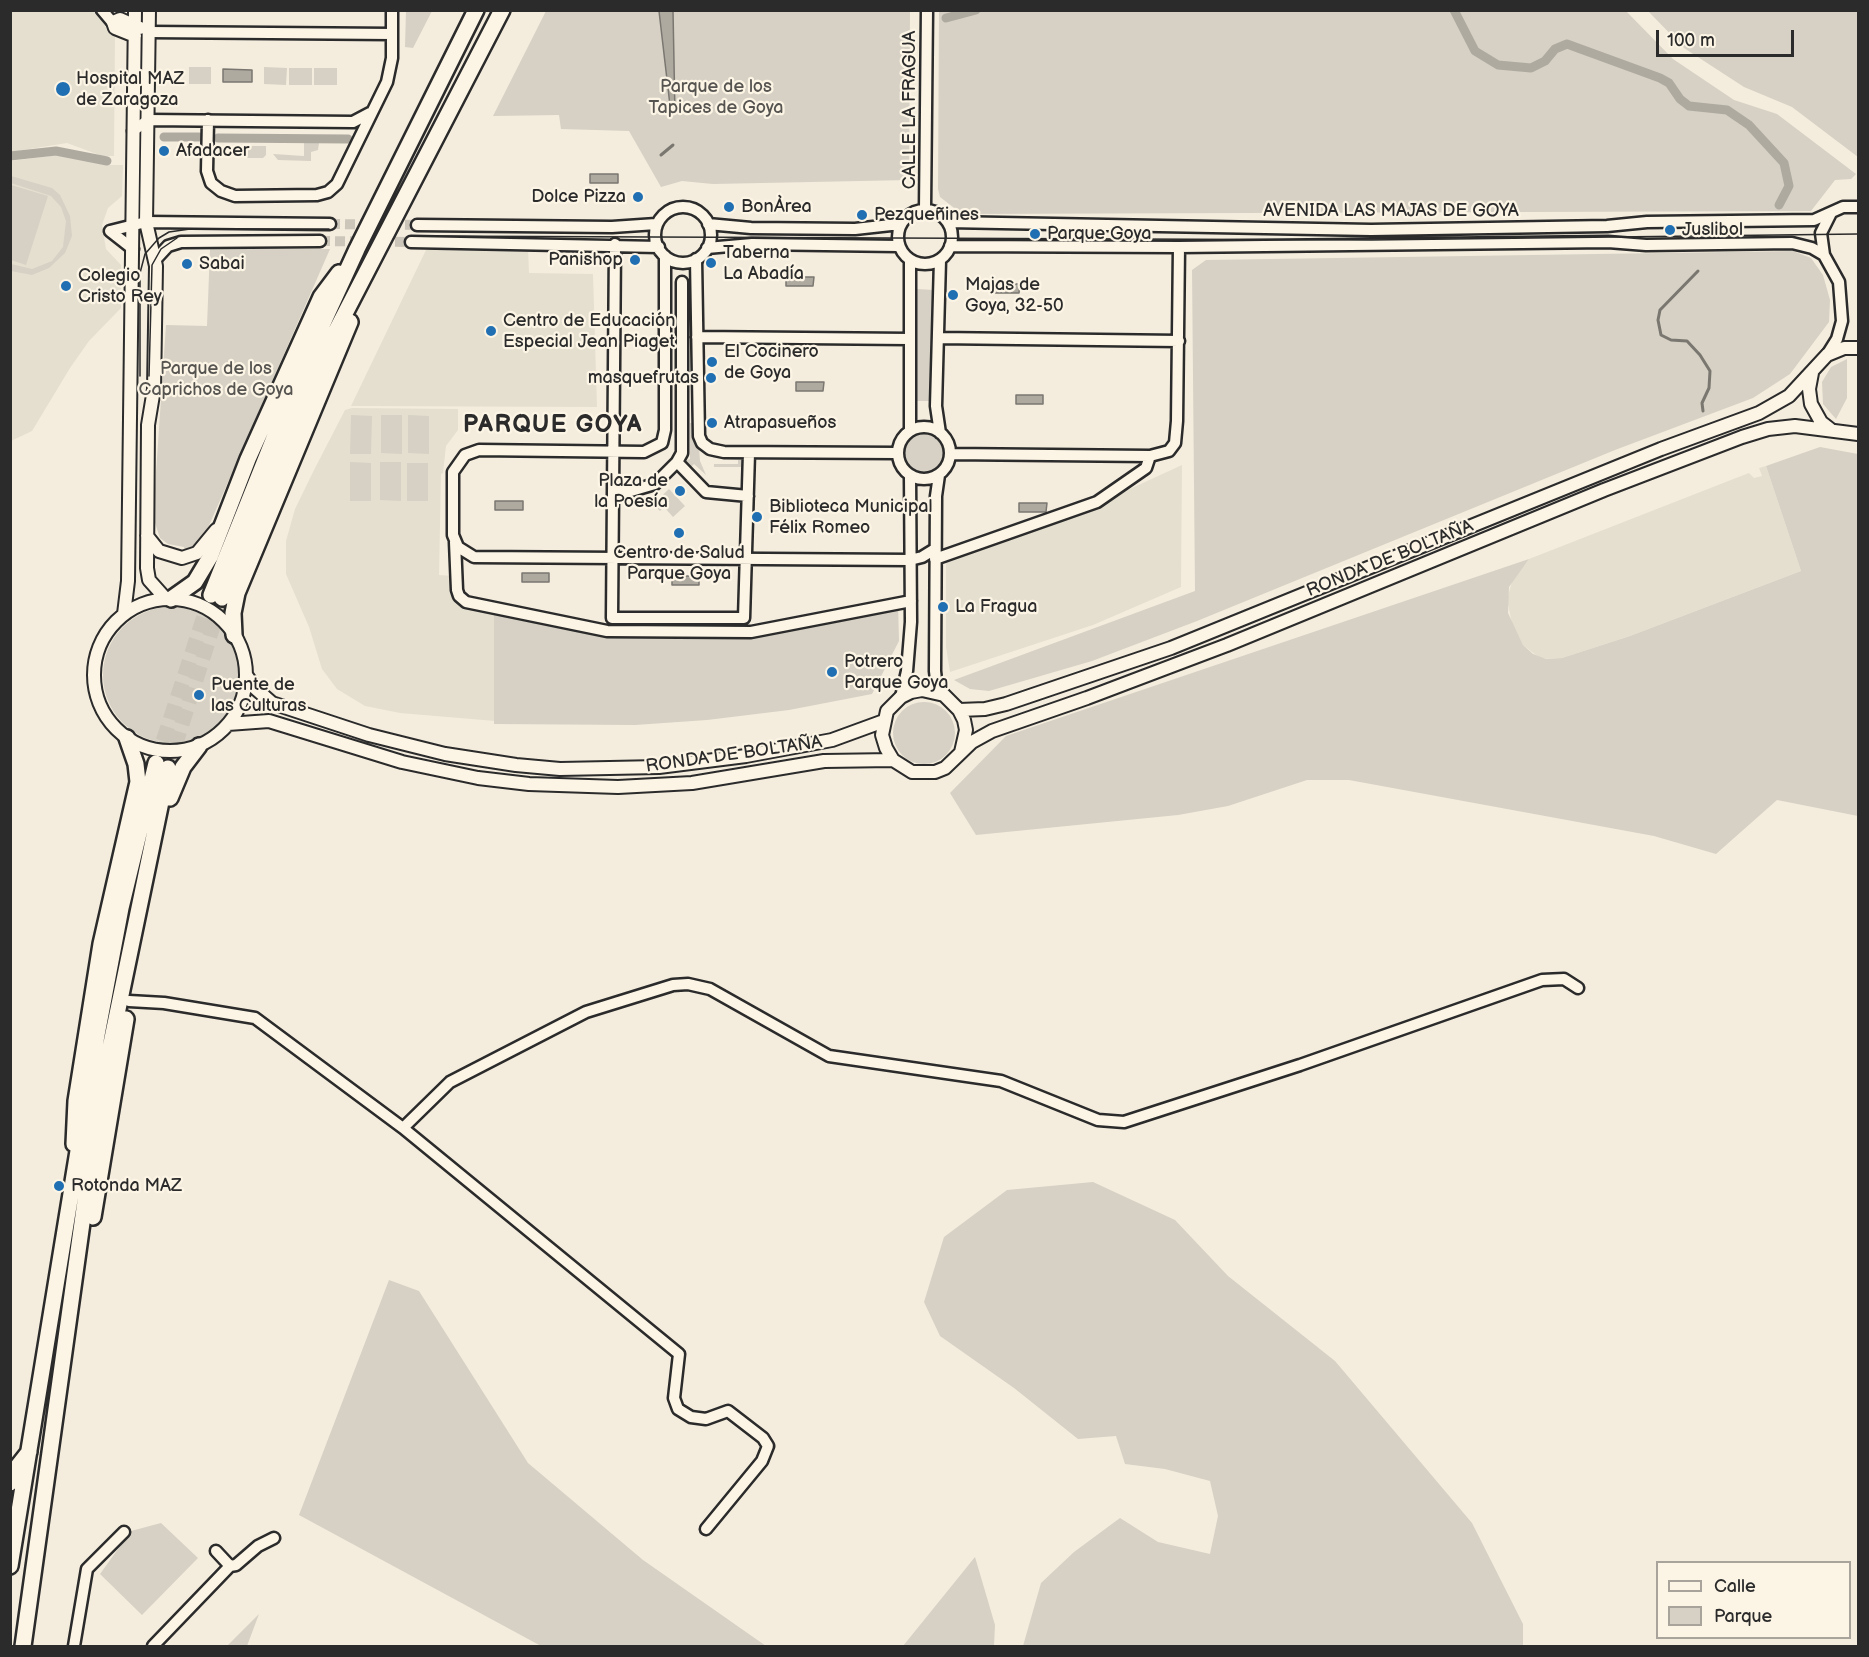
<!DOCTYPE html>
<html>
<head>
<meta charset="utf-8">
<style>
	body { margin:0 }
	#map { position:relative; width:1869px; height:1657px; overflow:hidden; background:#f4edde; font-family:"Balsamiq Sans",sans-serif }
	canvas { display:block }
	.frame { position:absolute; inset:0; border:12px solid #2b2b2b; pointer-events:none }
	.legend { position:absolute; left:1656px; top:1561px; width:195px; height:78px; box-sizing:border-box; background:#fcf5e5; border:2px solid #a8a49b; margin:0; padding:8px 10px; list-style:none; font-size:18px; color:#2b2b2b }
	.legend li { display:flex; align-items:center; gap:12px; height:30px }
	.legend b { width:30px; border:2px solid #a8a49b }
	.scale { position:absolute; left:1656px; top:30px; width:138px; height:27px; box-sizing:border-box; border:3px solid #2b2b2b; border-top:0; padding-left:8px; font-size:18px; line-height:21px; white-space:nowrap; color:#2b2b2b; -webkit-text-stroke:4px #fcf5e5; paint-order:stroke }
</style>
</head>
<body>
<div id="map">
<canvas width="1869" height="1657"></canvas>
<div class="frame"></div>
<ul class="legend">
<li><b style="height:8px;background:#fcf5e5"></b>Calle</li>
<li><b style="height:16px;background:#d6d1c4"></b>Parque</li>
</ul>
<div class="scale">100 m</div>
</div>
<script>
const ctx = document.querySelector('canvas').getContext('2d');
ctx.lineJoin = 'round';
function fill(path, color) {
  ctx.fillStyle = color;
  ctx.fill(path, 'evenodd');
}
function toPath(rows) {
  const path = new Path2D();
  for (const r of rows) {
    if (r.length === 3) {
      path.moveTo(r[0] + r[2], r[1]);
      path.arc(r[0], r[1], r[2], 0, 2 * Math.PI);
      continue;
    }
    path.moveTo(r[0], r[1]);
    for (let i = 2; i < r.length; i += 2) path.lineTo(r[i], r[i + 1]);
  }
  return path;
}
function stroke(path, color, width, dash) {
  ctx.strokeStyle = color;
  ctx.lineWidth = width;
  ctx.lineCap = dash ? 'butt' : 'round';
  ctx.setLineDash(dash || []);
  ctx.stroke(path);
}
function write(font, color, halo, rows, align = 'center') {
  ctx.font = font + ' "Balsamiq Sans",sans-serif';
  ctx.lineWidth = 4.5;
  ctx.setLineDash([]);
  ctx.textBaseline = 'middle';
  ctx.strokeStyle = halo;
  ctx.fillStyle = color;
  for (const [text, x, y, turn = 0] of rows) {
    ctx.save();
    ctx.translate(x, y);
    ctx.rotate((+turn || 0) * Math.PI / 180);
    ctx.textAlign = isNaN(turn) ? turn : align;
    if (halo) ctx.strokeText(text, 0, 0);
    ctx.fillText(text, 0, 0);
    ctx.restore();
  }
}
fill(toPath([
	[10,11,90,11,99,14,115,34,114,156,102,156,67,143,11,152],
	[58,155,75,155,104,165,123,165,122,196,108,208,102,225,106,249,121,265,121,308,89,341,70,368,32,431,11,441,10,161],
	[528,248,529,273,593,274,597,407,351,406,426,250],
	[352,408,458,409,458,430,446,446,443,473,441,474,439,575,454,576,463,605,495,614,495,721,400,713,365,706,337,689,322,669,309,627,286,574,286,541,295,509,314,470,345,410],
	[1182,465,1181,587,1093,625,950,672,946,647,946,557,1108,499],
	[1766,466,1801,571,1630,636,1562,658,1541,659,1523,645,1512,623,1507,600,1512,581,1529,559,1736,478,1749,473,1754,478,1762,476,1759,468]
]), '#e5dfd0');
fill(toPath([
	[939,10,1626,11,1673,59,1734,100,1777,114,1856,174,1851,179,1835,180,1811,211,962,214,940,197,938,189],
	[406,11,432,11,413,48,405,47],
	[546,11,910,11,909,180,713,184,682,181,661,187,629,131,561,129,559,115,493,116],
	[1648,11,1858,11,1858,157,1792,107,1744,87,1684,48],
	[189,67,211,67,211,84,189,84],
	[264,67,287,68,286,85,264,84],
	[289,68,312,68,312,85,289,85],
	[314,68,337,68,337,85,314,85],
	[304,143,319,143,318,150,311,152,311,161,278,160,273,154,304,156],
	[234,146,266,146,266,155,263,158,248,158],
	[11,176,52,188,60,195,70,216,72,236,65,253,49,268,32,275,11,271,11,264,32,269,52,261,63,247,66,221,61,207,51,196,11,183],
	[11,185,48,196,26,265,11,260],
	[210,249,330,249,204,537,197,546,185,551,184,547,168,544,160,538,153,517,166,325,207,326],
	[1793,251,1811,258,1823,275,1830,300,1829,322,1790,374,1753,398,1615,450,1197,621,1092,661,989,691,970,689,954,680,1195,591,1192,270,1206,260],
	[917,289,933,290,932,401,916,401],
	[1847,359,1847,398,1836,419,1823,404,1822,382,1831,367],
	[351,415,372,416,371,454,350,454],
	[381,415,402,415,402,454,381,453],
	[408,415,429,416,429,454,408,453],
	[690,423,693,423,695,439,710,454,745,457,745,467,714,467,714,464,738,464,738,460,714,458,699,448,700,461,706,475,694,464,691,467,685,461,690,459],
	[923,454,20],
	[1820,447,1858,454,1858,816,1777,800,1716,854,1654,836,1349,780,1307,780,1228,806,1178,815,976,835,950,793,1006,736,1529,559,1509,587,1508,613,1523,645,1533,654,1546,659,1562,658,1630,636,1801,571,1766,466],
	[350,462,371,463,371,501,350,501],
	[380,462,401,462,401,501,380,500],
	[407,463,428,463,428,501,407,501],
	[669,489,685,506,673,517,664,507,660,511,653,504],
	[898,603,899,641,872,694,789,710,707,720,635,725,494,724,494,609,607,631,751,632],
	[171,675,68],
	[924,733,31],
	[1093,1182,1175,1220,1228,1276,1335,1361,1472,1523,1523,1624,1523,1646,1023,1646,1041,1583,1074,1552,1120,1518,1158,1542,1210,1554,1218,1516,1210,1481,1165,1469,1125,1464,1116,1436,1078,1439,1014,1388,940,1336,924,1302,944,1237,1007,1190],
	[389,1280,419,1291,528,1463,643,1560,766,1646,541,1646,299,1515],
	[161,1523,198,1558,142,1615,100,1574,131,1531],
	[975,1557,995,1625,994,1646,903,1646],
	[259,1614,247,1646,227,1646]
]), '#d6d1c4');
const water = toPath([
	[659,11,673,11,675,114,671,114,659,11],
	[223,69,252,70,252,82,223,82,223,69],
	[590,174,618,174,618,183,590,183,590,174],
	[786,277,814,277,813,286,786,286,786,277],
	[992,284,1020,284,1019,293,992,293,992,284],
	[796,382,824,382,823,391,796,391,796,382],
	[1016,395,1043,395,1043,404,1016,404,1016,395],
	[495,501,523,501,523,510,495,510,495,501],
	[1019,503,1047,503,1046,512,1019,512,1019,503],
	[522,573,549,573,549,582,522,582,522,573],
	[672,576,699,576,699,585,672,585,672,576]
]);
fill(water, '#afaaa0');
stroke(water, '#7a7771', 1.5);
stroke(toPath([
	[661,155,673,145],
	[1698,271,1660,310,1658,320,1661,335,1671,340,1687,341,1700,355,1710,371,1709,388,1702,403,1703,411]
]), '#7a7771', 3);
stroke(toPath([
	[1454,10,1475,51,1498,65,1531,68,1545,61,1555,49,1567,44,1660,78,1669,83,1680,99,1689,106,1727,110,1749,125,1784,163,1789,186,1779,205],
	[946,18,976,10],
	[164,137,199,137],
	[218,138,348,139],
	[10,156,56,151,107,161]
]), '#afaaa0', 9);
stroke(toPath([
	[330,224,417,225],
	[320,241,411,242]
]), '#ccc6ba', 10, [10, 5]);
stroke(toPath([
	[156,763,211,595],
	[168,768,222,598]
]), '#ccc6ba', 15, [15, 8]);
const minor = toPath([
	[102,10,113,23],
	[149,32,392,34],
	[208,120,207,171,211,183,221,191,235,196,317,195,328,192,337,184,387,82,392,58,392,10],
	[133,131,148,120,353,122,370,113],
	[683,235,28],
	[925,209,927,10],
	[925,237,27],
	[948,222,1371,230,1607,226,1647,222,1814,220,1843,207,1858,207],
	[708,224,751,228,855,229,900,224],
	[417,225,612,227,656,224],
	[110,231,146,222,330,224],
	[110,231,133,249],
	[411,242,659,247],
	[615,244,612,618,744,618,749,453],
	[950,246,1179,247,1608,242,1646,245,1792,243,1812,248,1824,255,1839,282,1842,321,1837,339,1827,355],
	[707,248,752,244,898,246],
	[1824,255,1821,233,1831,213],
	[665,256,665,430,662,443,644,452,479,450,465,455,453,472,453,535,458,547,474,557,910,560,922,557,935,549],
	[156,259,168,246,181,242,320,241],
	[696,259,699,436,702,443,710,449,724,452,897,453],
	[940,260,936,406,940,433],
	[697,337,909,339],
	[938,338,1179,341],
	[924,453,26],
	[910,431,910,260],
	[950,454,1150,456,1169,451,1175,443,1177,421,1179,247],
	[677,462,706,492,748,496],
	[939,475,936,496,935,671,936,680,944,695],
	[613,492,631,491,655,484,677,462,682,453,682,282],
	[455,542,457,590,459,596,466,602,607,631,751,632,911,601],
	[935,559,1097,502,1146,468,1150,456],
	[901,697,907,671,911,622,910,476],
	[129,1001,164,1003,255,1018,403,1128,679,1354,674,1398,678,1409,691,1417,706,1419,728,1411,763,1438,768,1446,762,1461,706,1529],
	[403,1128,450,1082,586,1012,673,985,688,984,710,989,829,1056,1001,1081,1098,1120,1124,1122,1300,1065,1542,980,1564,979,1578,988],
	[230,1566,236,1565,258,1546,274,1538],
	[74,1646,87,1569,124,1532],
	[153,1646,230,1566,216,1551]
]);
const major = toPath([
	[149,10,146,222,156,266,154,389,148,425,147,568,149,580,166,599],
	[135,36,115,28,113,22,120,19,140,28],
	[1812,373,1809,389,1811,404,1821,422,1830,429],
	[147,536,159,551,182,558,197,553,216,530],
	[170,675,76],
	[124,614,128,581,135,10],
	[246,675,256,689,272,703,369,735,445,754,516,765,560,769,659,767,746,756,832,740,884,721],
	[959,710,985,709,1006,704,1171,648,1661,449,1759,413,1789,396,1827,355,1844,348,1858,348],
	[228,724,269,721,402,762,478,778,529,784,618,787,692,783,824,761,893,760],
	[961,752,966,730,964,720,959,710,944,695,922,690,911,692,901,697,887,711,882,735,886,748,893,760,912,772,935,772,945,768,972,742,992,731,1087,698,1227,645,1604,490,1742,437,1768,429,1795,426,1858,434]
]);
const highway = toPath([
	[211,595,300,373,357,249,476,10],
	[222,598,309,383,502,10],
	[171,599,195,582,210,557,248,459,321,297,339,273],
	[234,635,233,613,237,593,350,322],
	[170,798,183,767,199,746],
	[74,1144,76,1101,101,944,138,782,136,764,127,738],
	[93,1217,126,1019],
	[10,1483,14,1471,29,1452],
	[10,1566,97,1035,121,908,156,763],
	[23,1646,99,1101,168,768]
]);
stroke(minor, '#2b2b2b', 15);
stroke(major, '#2b2b2b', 16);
stroke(highway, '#2b2b2b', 20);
stroke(minor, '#fcf5e5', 10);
stroke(major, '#fcf5e5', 12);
stroke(highway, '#fcf5e5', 15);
stroke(toPath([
	[414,236,1371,240,1858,234],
	[140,376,140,273,145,254,159,238,169,232,190,229,329,229],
	[149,376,152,265,161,249,177,238]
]), '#2b2b2b', 1.5);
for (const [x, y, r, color] of [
	[63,89,8,"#1f6fb2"],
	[164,151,6,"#1f6fb2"],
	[638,197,6,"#1f6fb2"],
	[729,207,6,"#1f6fb2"],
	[862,215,6,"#1f6fb2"],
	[1670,230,6,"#1f6fb2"],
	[1035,234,6,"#1f6fb2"],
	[635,260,6,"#1f6fb2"],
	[711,263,6,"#1f6fb2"],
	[187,264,6,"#1f6fb2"],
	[66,286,6,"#1f6fb2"],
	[953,295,6,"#1f6fb2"],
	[491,331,6,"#1f6fb2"],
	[712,362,6,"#1f6fb2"],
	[711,378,6,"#1f6fb2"],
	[712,423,6,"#1f6fb2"],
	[680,491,6,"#1f6fb2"],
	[757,517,6,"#1f6fb2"],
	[679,533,6,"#1f6fb2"],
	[943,607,6,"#1f6fb2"],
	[832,672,6,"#1f6fb2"],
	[199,695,6,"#1f6fb2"],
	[59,1186,6,"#1f6fb2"]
]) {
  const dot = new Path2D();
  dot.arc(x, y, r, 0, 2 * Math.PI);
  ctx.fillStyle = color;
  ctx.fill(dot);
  stroke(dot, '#fcf5e5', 2);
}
write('18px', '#2b2b2b', '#fcf5e5', [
	["Hospital MAZ",76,79],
	["de Zaragoza",76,100],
	["Afadacer",176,151],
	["Dolce Pizza",626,197,"right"],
	["BonÀrea",741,207],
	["Pezqueñines",874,215],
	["Juslibol",1682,230],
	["Parque Goya",1047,234],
	["Taberna",723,253],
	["La Abadía",723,274],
	["Panishop",623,260,"right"],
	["Sabai",199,264],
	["Colegio",78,276],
	["Cristo Rey",78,297],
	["Majas de",965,285],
	["Goya, 32-50",965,306],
	["Centro de Educación",503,321],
	["Especial Jean Piaget",503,342],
	["El Cocinero",724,352],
	["de Goya",724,373],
	["masquefrutas",699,378,"right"],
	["Atrapasueños",724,423],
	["Plaza de",668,481,"right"],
	["la Poesía",668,502,"right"],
	["Biblioteca Municipal",769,507],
	["Félix Romeo",769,528],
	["Centro de Salud",679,553,"center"],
	["Parque Goya",679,574,"center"],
	["La Fragua",955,607],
	["Potrero",844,662],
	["Parque Goya",844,683],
	["Puente de",211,685],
	["las Culturas",211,706],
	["Rotonda MAZ",71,1186]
], 'left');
write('18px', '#565451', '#fcf5e5', [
	["Parque de los",716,87],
	["Tapices de Goya",716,108],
	["Parque de los",216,369],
	["Caprichos de Goya",216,390]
]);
write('18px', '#2b2b2b', '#fcf5e5', [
	["CALLE LA FRAGUA",910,110,-90],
	["AVENIDA LAS MAJAS DE GOYA",1391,211],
	["RONDA DE BOLTAÑA",1390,559,-22],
	["RONDA DE BOLTAÑA",734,755,-8]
]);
ctx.letterSpacing = '1.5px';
write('bold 24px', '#2b2b2b', '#fcf5e5', [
	["PARQUE GOYA",553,426]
]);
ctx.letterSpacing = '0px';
</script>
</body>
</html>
